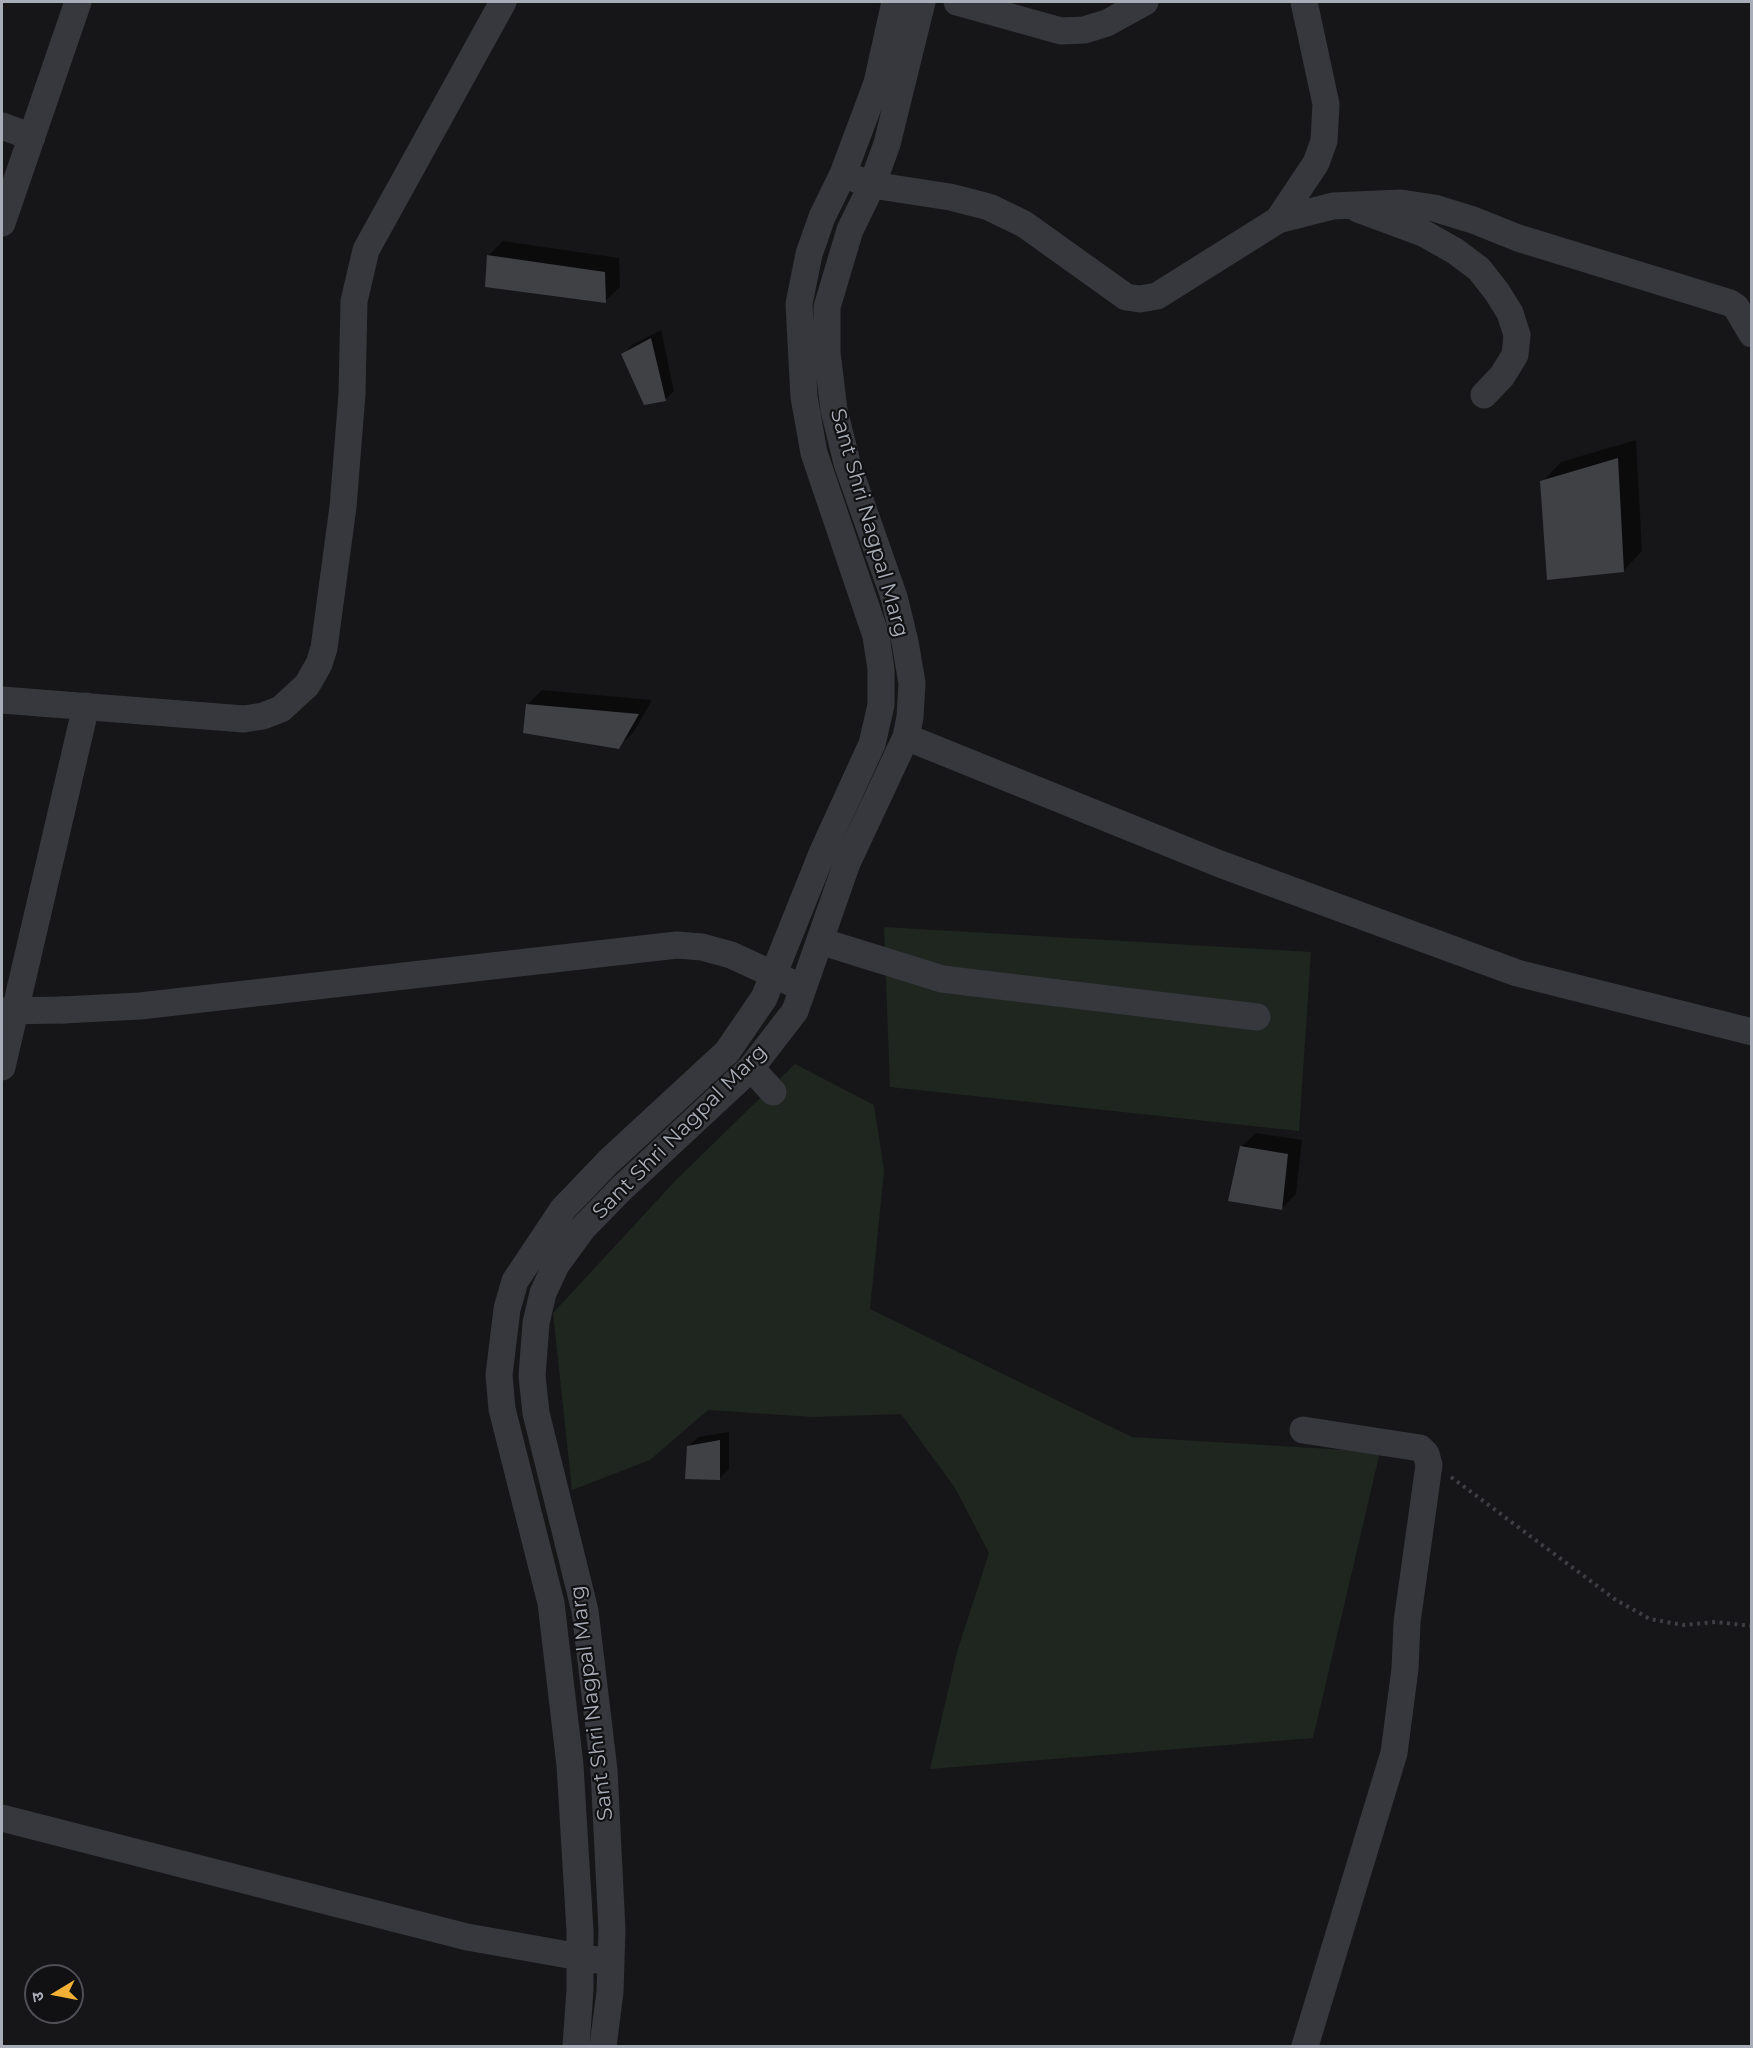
<!DOCTYPE html>
<html>
<head>
<meta charset="utf-8">
<style>
	body { margin:0 }
	#map { position:relative; width:1753px; height:2048px; overflow:hidden; background:#161618; font-family:Montserrat,"Noto Sans Devanagari",sans-serif }
	canvas { display:block }
	.frame { position:absolute; inset:0; border:3px solid #a8adb8; pointer-events:none }
	.north { position:absolute; left:24px; top:1964px; width:60px; height:60px; box-sizing:border-box; background:#111113; border:2px solid #4d4f55; border-radius:50%; rotate:260deg; font-size:16px; font-weight:700; line-height:24px; text-align:center; color:#a8adb8 }
	.north::after { content:''; display:block; margin:auto; width:21px; height:27px; background:#f2b134; clip-path:polygon(50% 0,100% 100%,50% 72%,0 100%) }
</style>
</head>
<body>
<div id="map">
<canvas width="1753" height="2048"></canvas>
<div class="frame"></div>
<div class="north">उ</div>
</div>
<script>
const ctx = document.querySelector('canvas').getContext('2d');
ctx.lineJoin = 'round';
function fill(path, color) {
  ctx.fillStyle = color;
  ctx.fill(path, 'evenodd');
}
function toPath(rows) {
  const path = new Path2D();
  for (const r of rows) {
    path.moveTo(r[0], r[1]);
    for (let i = 2; i < r.length; i += 2) path.lineTo(r[i], r[i + 1]);
  }
  return path;
}
function stroke(path, color, width, dash) {
  ctx.strokeStyle = color;
  ctx.lineWidth = width;
  ctx.lineCap = dash ? 'butt' : 'round';
  ctx.setLineDash(dash || []);
  ctx.stroke(path);
}
function write(font, color, halo, rows, align = 'center') {
  ctx.font = font + ' Montserrat,sans-serif';
  ctx.lineWidth = 4.5;
  ctx.setLineDash([]);
  ctx.textBaseline = 'middle';
  ctx.strokeStyle = halo;
  ctx.fillStyle = color;
  for (const [text, x, y, turn = 0] of rows) {
    ctx.save();
    ctx.translate(x, y);
    ctx.rotate((+turn || 0) * Math.PI / 180);
    ctx.textAlign = isNaN(turn) ? turn : align;
    if (halo) ctx.strokeText(text, 0, 0);
    ctx.fillText(text, 0, 0);
    ctx.restore();
  }
}
fill(toPath([
	[884,927,1311,952,1299,1131,890,1087],
	[795,1064,874,1105,884,1171,870,1309,1132,1437,1380,1452,1313,1738,930,1769,957,1652,989,1553,955,1488,901,1414,813,1417,708,1410,650,1460,572,1490,553,1313,677,1179]
]), '#1e261f');
fill(toPath([
	[503,241,619,258,620,287,605,301,487,285,489,255],
	[661,330,674,391,665,400,623,354,632,345],
	[1636,440,1642,551,1623,571,1542,482,1561,462],
	[542,690,652,700,633,733,618,747,527,705],
	[1256,1133,1302,1140,1296,1194,1282,1208,1241,1147],
	[729,1432,729,1469,720,1478,688,1447,698,1437]
]), '#0007');
fill(toPath([
	[487,255,605,272,606,303,485,287],
	[651,338,666,401,644,405,621,354],
	[1618,458,1624,572,1547,580,1540,481],
	[526,704,639,714,619,749,523,733],
	[1240,1146,1288,1154,1282,1210,1228,1201],
	[720,1440,720,1480,685,1479,687,1446]
]), '#404145');
stroke(toPath([
	[1451,1477,1616,1600,1650,1619,1683,1625,1716,1622,1752,1626]
]), '#3d3f44', 4, [3, 4.5]);
stroke(toPath([
	[957,2,1061,31,1084,30,1107,23,1145,2],
	[2,126,32,137],
	[856,179,872,185,950,197,989,207,1024,224,1126,297,1140,299,1157,296,1278,220,1333,206,1401,203,1434,208,1473,220,1518,238,1730,303,1736,307,1752,334],
	[1358,209,1423,233,1455,251,1479,269,1497,292,1510,313,1517,335,1515,355,1502,376,1484,395],
	[1278,220,1316,163,1324,141,1326,104,1304,2],
	[2,223,78,2],
	[2,700,244,719,263,716,281,709,307,685,319,664,324,648,343,507,352,394,354,301,366,250,503,2],
	[906,737,1220,864,1517,973,1752,1032],
	[820,941,942,979,1257,1017],
	[63,1010,140,1006,677,945,702,947,731,955,792,983],
	[2,1067,86,706],
	[751,1068,773,1092],
	[1303,1430,1420,1448,1426,1454,1429,1465,1407,1622,1405,1669,1394,1753,1305,2046],
	[2,1818,467,1937,597,1960],
	[576,2046,580,1990,580,1931,570,1765,551,1603,502,1409,499,1375,507,1309,515,1281,563,1209,608,1162,727,1052,764,998,823,851,872,744,881,705,881,669,876,636,814,453,804,397,799,304,809,254,822,217,843,174,877,83,895,2],
	[603,2046,610,1992,612,1930,604,1770,585,1611,536,1413,532,1376,536,1323,543,1293,556,1265,583,1228,621,1189,751,1068,795,1011,847,863,906,737,910,717,912,683,905,642,894,597,847,463,834,410,827,353,827,307,850,230,872,185,887,144,922,2]
]), '#37383d', 27);
stroke(toPath([
	[2,1011,63,1010]
]), '#37383d', 27);
write('21px', '#a8adb8', '#111113', [
	["Sant Shri Nagpal Marg",869,523,74],
	["Sant Shri Nagpal Marg",680,1132,-45],
	["Sant Shri Nagpal Marg",592,1703,-97]
]);
</script>
</body>
</html>
